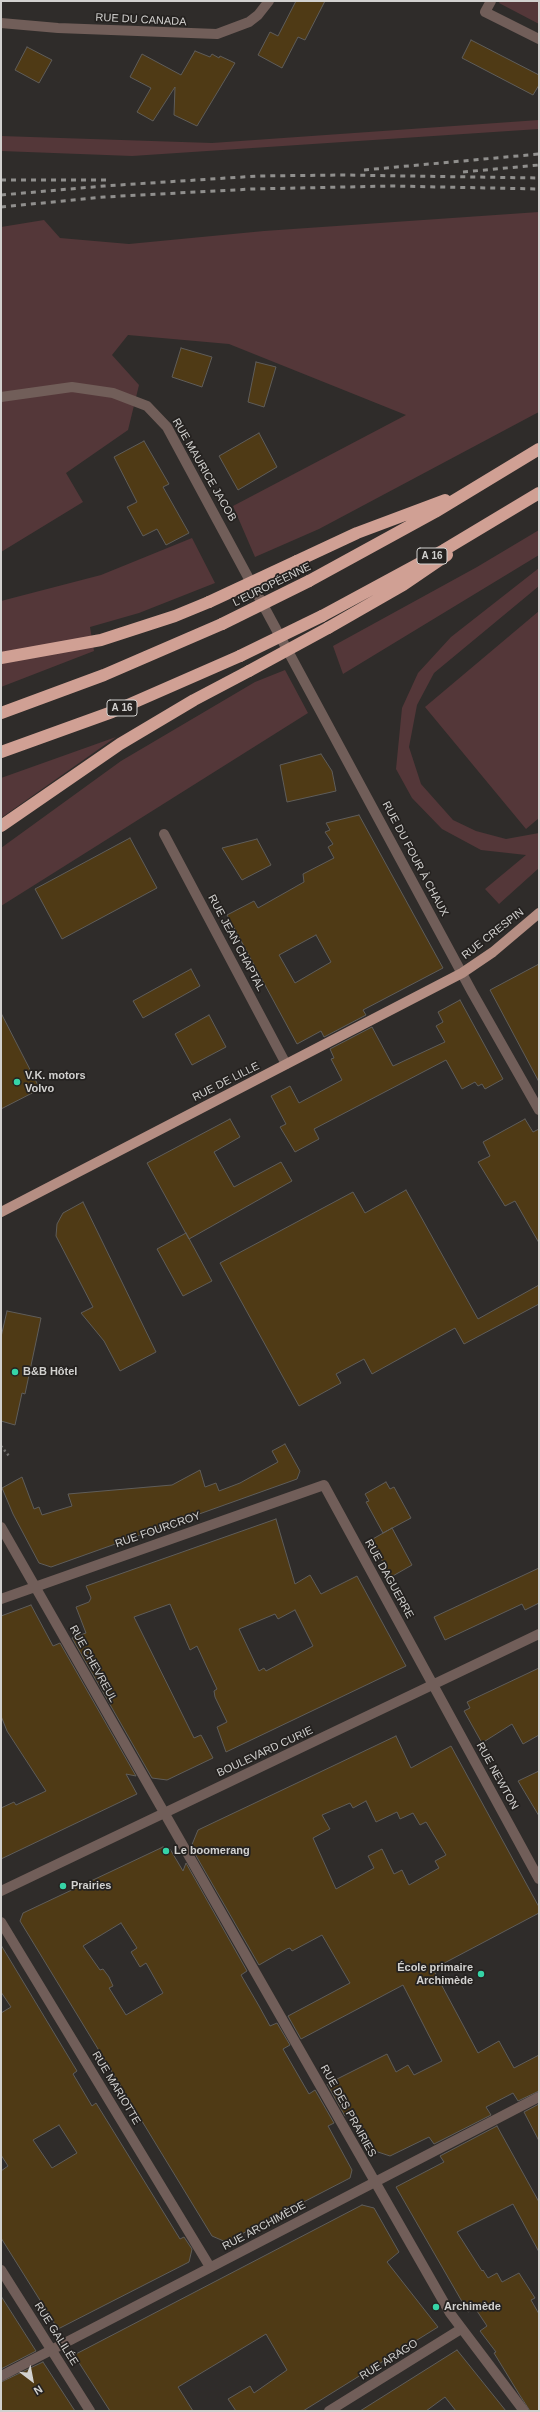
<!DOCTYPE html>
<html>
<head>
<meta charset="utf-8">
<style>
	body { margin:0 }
	#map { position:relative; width:540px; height:2412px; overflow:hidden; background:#2f2c2a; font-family:Arial,sans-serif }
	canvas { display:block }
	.frame { position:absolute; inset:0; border:2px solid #d2d1cf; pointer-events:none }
	.north { position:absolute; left:12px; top:2360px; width:40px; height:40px; -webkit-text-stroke:3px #252220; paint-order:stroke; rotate:148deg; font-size:11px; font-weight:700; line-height:16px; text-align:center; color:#d2d1cf }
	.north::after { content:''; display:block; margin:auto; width:14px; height:18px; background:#d2d1cf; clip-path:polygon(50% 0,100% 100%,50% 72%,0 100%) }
</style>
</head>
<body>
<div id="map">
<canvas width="540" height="2412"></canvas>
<div class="frame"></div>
<div class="north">N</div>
</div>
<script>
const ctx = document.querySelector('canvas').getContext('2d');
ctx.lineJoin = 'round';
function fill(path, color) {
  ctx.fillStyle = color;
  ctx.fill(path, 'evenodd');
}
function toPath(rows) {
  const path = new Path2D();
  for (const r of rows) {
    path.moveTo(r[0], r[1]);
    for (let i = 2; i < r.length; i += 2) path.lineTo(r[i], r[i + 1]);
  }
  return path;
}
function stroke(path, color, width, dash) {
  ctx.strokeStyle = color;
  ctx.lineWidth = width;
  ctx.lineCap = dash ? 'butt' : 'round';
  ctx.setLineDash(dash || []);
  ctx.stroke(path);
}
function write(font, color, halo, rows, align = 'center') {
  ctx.font = font + ' Arial,sans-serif';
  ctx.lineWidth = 3.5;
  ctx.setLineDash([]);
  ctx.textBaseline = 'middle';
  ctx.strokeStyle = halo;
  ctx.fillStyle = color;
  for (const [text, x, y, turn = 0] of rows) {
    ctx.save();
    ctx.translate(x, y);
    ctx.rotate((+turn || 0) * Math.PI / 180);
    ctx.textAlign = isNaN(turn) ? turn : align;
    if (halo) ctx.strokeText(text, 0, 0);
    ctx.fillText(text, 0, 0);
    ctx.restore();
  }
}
fill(toPath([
	[500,1,539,1,539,24,499,3],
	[539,120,539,129,132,156,1,151,1,136,212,143],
	[539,212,539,412,535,414,319,529,255,557,233,506,406,415,229,344,128,335,112,355,139,385,128,430,66,473,83,502,1,552,1,227,44,220,60,238,129,244,264,231],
	[539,530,539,555,343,674,333,646,477,567],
	[192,538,215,583,139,613,90,627,94,651,1,687,1,601,101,575],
	[539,568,539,586,434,673,417,705,409,747,421,784,453,820,476,831,506,839,539,833,539,868,499,904,485,889,526,855,481,850,442,829,412,798,396,769,402,708,418,673,451,637],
	[539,611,539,818,526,829,425,707],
	[285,670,308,713,1,906,1,848,121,761,255,682],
	[116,737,1,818,1,778]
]), '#543739');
const building = toPath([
	[296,1,325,1,305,40,298,37,282,68,258,55,270,32,278,36,296,1],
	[471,40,539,75,539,85,533,95,462,58,471,40],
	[27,47,52,60,39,83,15,70,27,47],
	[195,51,210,57,212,54,219,58,220,56,235,63,197,126,174,115,175,87,153,121,137,112,151,88,130,77,142,54,181,75,195,51],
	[181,348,212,357,202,387,172,377,181,348],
	[256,362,276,367,264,407,248,402,256,362],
	[259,433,277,467,238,490,219,456,259,433],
	[144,441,169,484,163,487,189,533,166,545,157,529,143,536,127,507,137,502,114,457,144,441],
	[321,754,332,771,336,791,287,802,280,765,321,754],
	[359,815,443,968,363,1010,366,1015,324,1037,321,1031,297,1044,227,915,254,901,258,908,304,882,303,874,334,858,328,847,333,844,325,832,330,830,326,823,359,815],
	[316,935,331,962,295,983,279,955,316,935],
	[130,838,157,888,62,939,35,889,130,838],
	[257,839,271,865,242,880,222,848,257,839],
	[539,964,539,1082,490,990,539,964],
	[191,969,200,986,143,1018,133,1001,191,969],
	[460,1000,503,1079,485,1089,482,1084,478,1086,475,1082,462,1089,446,1060,314,1129,319,1139,295,1152,280,1127,286,1124,271,1096,290,1086,299,1103,342,1080,331,1059,334,1058,330,1049,372,1027,393,1066,445,1042,436,1026,443,1022,438,1012,460,1000],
	[1,1013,40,1089,1,1109,1,1013],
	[209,1015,226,1047,192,1065,175,1034,209,1015],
	[230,1119,240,1137,214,1152,234,1187,281,1162,292,1181,189,1239,147,1163,230,1119],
	[525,1119,533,1132,539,1129,539,1243,515,1201,505,1206,478,1162,490,1156,483,1142,525,1119],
	[406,1190,478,1319,539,1285,539,1304,464,1344,455,1328,372,1374,364,1359,336,1374,341,1383,299,1406,220,1263,353,1192,365,1213,406,1190],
	[83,1202,156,1352,120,1371,104,1341,81,1313,93,1307,56,1236,57,1224,63,1213,83,1202],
	[186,1233,212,1281,183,1296,157,1249,186,1233],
	[7,1311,41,1318,25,1394,22,1393,15,1425,1,1421,1,1337,7,1311],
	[285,1444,300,1471,297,1479,51,1567,39,1563,13,1514,2,1488,22,1477,34,1509,39,1507,42,1515,72,1506,68,1494,172,1485,200,1470,205,1487,216,1483,219,1491,240,1483,278,1462,272,1451,285,1444],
	[386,1482,390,1489,394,1487,411,1518,383,1533,366,1502,369,1501,365,1494,386,1482],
	[276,1519,295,1584,310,1575,321,1594,357,1576,406,1666,226,1752,217,1727,227,1722,215,1697,214,1691,217,1689,197,1646,190,1650,170,1604,134,1617,194,1738,201,1735,213,1758,167,1780,152,1778,72,1638,86,1633,76,1607,89,1602,91,1598,86,1586,276,1519],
	[295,1610,313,1646,266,1671,264,1668,259,1671,239,1629,275,1614,278,1619,295,1610],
	[392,1528,412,1565,391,1577,371,1540,392,1528],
	[539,1568,539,1603,525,1610,522,1604,445,1640,434,1617,539,1568],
	[31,1605,53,1646,60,1643,136,1776,126,1774,137,1794,1,1859,1,1808,14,1802,16,1805,46,1791,7,1731,1,1716,1,1616,31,1605],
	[539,1668,539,1735,523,1744,512,1724,482,1743,464,1711,470,1708,467,1702,539,1668],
	[396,1736,411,1768,451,1746,539,1907,539,1913,433,1969,478,2053,499,2041,514,2068,539,2055,539,2091,518,2101,513,2093,486,2107,491,2115,434,2144,429,2137,390,2156,375,2151,352,2112,345,2116,327,2084,387,2054,396,2072,408,2065,414,2075,442,2061,403,1985,301,2039,288,2016,350,1983,322,1935,292,1951,290,1948,287,1949,259,1965,191,1847,198,1830,396,1736],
	[366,1801,376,1822,397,1812,400,1819,413,1813,420,1825,426,1822,446,1855,435,1861,439,1868,409,1885,402,1870,394,1874,382,1849,368,1856,374,1868,336,1889,313,1838,330,1829,322,1815,350,1803,353,1808,366,1801],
	[539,1771,539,1816,518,1781,539,1771],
	[163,1847,170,1849,183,1871,186,1863,247,1971,241,1975,259,2006,270,2026,277,2023,290,2045,283,2049,309,2094,315,2090,334,2123,328,2126,352,2170,350,2178,226,2242,212,2236,20,1921,23,1913,163,1847],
	[121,1923,137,1948,131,1952,140,1967,146,1963,163,1993,126,2015,109,1988,113,1986,109,1977,103,1969,100,1970,83,1946,121,1923],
	[1,1945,77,2071,73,2074,92,2106,96,2103,180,2239,184,2237,192,2249,189,2262,58,2329,1,2238,1,2171,8,2166,1,2155,1,2013,11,2007,1,1992,1,1945],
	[59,2125,77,2153,52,2168,33,2140,59,2125],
	[539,2104,539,2141,524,2112,539,2104],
	[497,2126,539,2202,539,2252,513,2204,457,2232,482,2271,483,2270,488,2278,497,2273,502,2282,519,2273,535,2298,531,2300,539,2314,539,2411,530,2411,519,2394,494,2353,496,2352,480,2331,487,2326,475,2308,468,2312,396,2187,444,2162,440,2156,497,2126],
	[362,2205,374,2208,399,2252,387,2262,438,2327,303,2411,236,2411,228,2399,250,2386,254,2393,287,2370,266,2334,178,2387,193,2411,110,2411,74,2355,362,2205],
	[1,2296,36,2351,1,2369,1,2296],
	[457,2350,506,2411,456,2411,445,2397,426,2411,360,2411,457,2350],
	[43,2362,75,2411,1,2411,1,2382,43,2362]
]);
fill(building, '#4f3a15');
stroke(building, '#5f5d5a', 1);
stroke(toPath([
	[1,1446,9,1456]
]), '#6f6d6b', 2.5, [2, 3]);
stroke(toPath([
	[491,1,485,12,539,39],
	[1,23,58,28,217,34,249,22,258,15,269,1],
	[1,397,72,387,113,393,147,406,167,427,472,992,539,1110],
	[164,834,286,1064],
	[1,1527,450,2313,524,2411],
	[1,1599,324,1485,539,1879],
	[1,1891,539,1634],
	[1,1922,210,2267],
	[1,2270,90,2411],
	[1,2376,539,2097],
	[329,2411,461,2329]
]), '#715e59', 10);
stroke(toPath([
	[1,1212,462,973,493,952,539,913]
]), '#b58e83', 10);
stroke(toPath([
	[297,561,357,533,445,500],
	[309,581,435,512,539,449],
	[322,616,444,550,539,493],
	[328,628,403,585,447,555],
	[1,658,101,640,175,616,209,602],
	[1,713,104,675,222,624],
	[1,752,112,712,240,656],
	[1,826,120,744,194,700,249,671]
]), '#d0a094', 12);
stroke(toPath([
	[364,170,539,154],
	[463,172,539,165],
	[1,180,108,180],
	[1,195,104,186,258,176,343,175,539,178],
	[1,207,104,197,252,189,392,186,539,189]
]), '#908f8d', 3, [5, 5]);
stroke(toPath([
	[209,602,297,561],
	[222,624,309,581],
	[240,656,322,616],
	[249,671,328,628]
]), '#d0a094', 12);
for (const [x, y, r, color] of [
	[17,1082,4,"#36d4a7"],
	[15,1372,4,"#36d4a7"],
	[166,1851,4,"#36d4a7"],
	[63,1886,4,"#36d4a7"],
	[481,1974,4,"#36d4a7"],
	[436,2307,4,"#36d4a7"]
]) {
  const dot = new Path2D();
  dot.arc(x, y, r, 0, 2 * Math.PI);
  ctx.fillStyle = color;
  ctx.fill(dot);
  stroke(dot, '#252220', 1.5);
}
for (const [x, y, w] of [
	[432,556,30],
	[122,708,30]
]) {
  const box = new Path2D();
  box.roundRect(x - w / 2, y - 8, w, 16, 3);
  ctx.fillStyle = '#252220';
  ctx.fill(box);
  stroke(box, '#d2d1cf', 1);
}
write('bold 10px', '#d2d1cf', null, [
	["A 16",432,556],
	["A 16",122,708]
]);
write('11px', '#d2d1cf', '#252220', [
	["RUE DU CANADA",141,20,3],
	["RUE MAURICE JACOB",204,470,60],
	["L'EUROPÉENNE",272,585,-26],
	["RUE DU FOUR À CHAUX",415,859,62],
	["RUE CRESPIN",493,934,-38],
	["RUE JEAN CHAPTAL",236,943,62],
	["RUE DE LILLE",226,1082,-27],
	["RUE FOURCROY",158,1530,-19],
	["RUE DAGUERRE",389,1579,61],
	["RUE CHEVREUL",93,1664,61],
	["BOULEVARD CURIE",265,1752,-25],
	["RUE NEWTON",497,1776,61],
	["RUE MARIOTTE",116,2088,59],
	["RUE DES PRAIRIES",348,2111,61],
	["RUE ARCHIMÈDE",264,2226,-28],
	["RUE GALILÉE",56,2334,58],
	["RUE ARAGO",389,2360,-32]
]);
write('bold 11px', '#d2d1cf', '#252220', [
	["V.K. motors",25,1076],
	["Volvo",25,1089],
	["B&B Hôtel",23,1372],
	["Le boomerang",174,1851],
	["Prairies",71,1886],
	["École primaire",473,1968,"right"],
	["Archimède",473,1981,"right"],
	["Archimède",444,2307]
], 'left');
</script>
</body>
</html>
